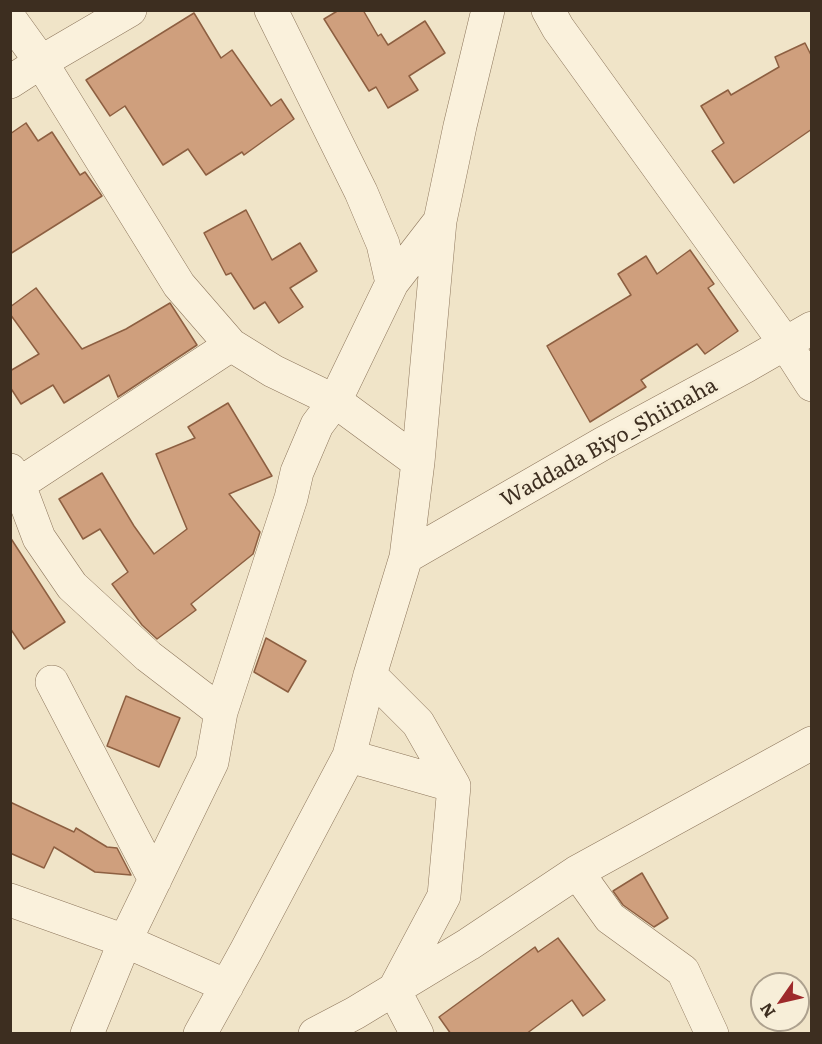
<!DOCTYPE html>
<html>
<head>
<meta charset="utf-8">
<style>
	body { margin:0 }
	#map { position:relative; width:822px; height:1044px; overflow:hidden; background:#f0e4c8; font-family:Literata,serif }
	canvas { display:block }
	.frame { position:absolute; inset:0; border:12px solid #3d2e20; pointer-events:none }
	.north { position:absolute; left:750px; top:972px; width:60px; height:60px; box-sizing:border-box; background:#f7eed8; border:2px solid #ada18e; border-radius:50%; rotate:236deg; font-size:16px; font-weight:700; line-height:24px; text-align:center; color:#3d2e20 }
	.north::after { content:''; display:block; margin:auto; width:21px; height:27px; background:#9e2a2b; clip-path:polygon(50% 0,100% 100%,50% 72%,0 100%) }
</style>
</head>
<body>
<div id="map">
<canvas width="822" height="1044"></canvas>
<div class="frame"></div>
<div class="north">N</div>
</div>
<script>
const ctx = document.querySelector('canvas').getContext('2d');
ctx.lineJoin = 'round';
function fill(path, color) {
  ctx.fillStyle = color;
  ctx.fill(path, 'evenodd');
}
function toPath(rows) {
  const path = new Path2D();
  for (const r of rows) {
    path.moveTo(r[0], r[1]);
    for (let i = 2; i < r.length; i += 2) path.lineTo(r[i], r[i + 1]);
  }
  return path;
}
function stroke(path, color, width, dash) {
  ctx.strokeStyle = color;
  ctx.lineWidth = width;
  ctx.lineCap = dash ? 'butt' : 'round';
  ctx.setLineDash(dash || []);
  ctx.stroke(path);
}
function write(font, color, halo, rows, align = 'center') {
  ctx.font = font + ' Literata,serif';
  ctx.lineWidth = 6;
  ctx.setLineDash([]);
  ctx.textBaseline = 'middle';
  ctx.strokeStyle = halo;
  ctx.fillStyle = color;
  for (const [text, x, y, turn = 0] of rows) {
    ctx.save();
    ctx.translate(x, y);
    ctx.rotate((+turn || 0) * Math.PI / 180);
    ctx.textAlign = isNaN(turn) ? turn : align;
    if (halo) ctx.strokeText(text, 0, 0);
    ctx.fillText(text, 0, 0);
    ctx.restore();
  }
}
const building = toPath([
	[339,10,363,10,378,36,381,34,388,45,425,21,445,53,409,76,418,90,388,108,376,87,369,91,324,19,339,10],
	[194,13,221,58,232,50,271,106,281,99,294,119,244,155,242,152,206,175,188,149,163,165,125,106,110,116,86,80,194,13],
	[805,43,812,57,812,129,734,183,712,151,724,143,701,106,728,90,731,95,779,67,775,57,805,43],
	[26,123,38,141,52,132,80,175,85,172,102,196,10,254,10,134,26,123],
	[246,210,272,260,300,243,317,271,290,288,303,307,279,323,265,302,254,309,231,273,226,275,204,233,246,210],
	[690,250,714,284,708,288,738,331,705,354,697,344,641,380,646,387,590,422,547,346,631,295,618,274,646,256,657,274,690,250],
	[36,288,82,349,126,329,170,303,197,345,118,397,109,375,64,403,53,385,21,404,10,387,10,371,39,354,10,314,10,307,36,288],
	[228,403,272,476,229,494,260,532,253,554,191,604,196,610,157,639,142,625,112,584,128,572,100,529,83,539,59,499,102,473,134,526,154,554,187,529,156,454,195,438,188,427,228,403],
	[10,537,65,622,24,649,10,628,10,537],
	[266,638,306,661,288,692,254,672,266,638],
	[126,696,180,718,159,767,107,746,126,696],
	[10,802,74,832,76,828,107,847,117,848,131,875,95,872,54,847,44,868,10,853,10,802],
	[642,873,668,918,654,927,623,905,613,891,642,873],
	[558,938,605,1000,583,1016,572,1000,526,1034,451,1034,439,1017,535,947,538,952,558,938]
]);
fill(building, '#cf9f7d');
stroke(building, '#8d5f41', 1.5);
const minor = toPath([
	[271,10,361,192,383,244,392,283],
	[548,10,558,28,785,343,812,385],
	[10,19,41,62,179,285,231,345,273,371,335,401,418,462],
	[10,82,41,62,130,10],
	[10,470,19,485,39,538,72,586,148,656,221,712],
	[10,490,231,345],
	[406,557,602,444,746,366,812,328],
	[370,675,418,723,454,786,444,896,394,990,417,1034],
	[52,682,155,880],
	[349,756,454,786],
	[577,872,610,918,683,971,712,1034],
	[10,900,125,941,227,986],
	[87,1034,125,941,212,762,221,712,291,498,297,472,317,425,335,401,392,283,440,221],
	[200,1034,246,951,349,756,370,675,406,557,418,462,440,221,460,126,488,10],
	[315,1034,355,1013,469,944,577,872,812,743]
]);
stroke(minor, '#8d765c', 34);
stroke(minor, '#faf1dc', 33);
write('21px', '#3d2e20', '#f7eed8', [
	["Waddada Biyo_Shiinaha",609,443,-29]
]);
</script>
</body>
</html>
